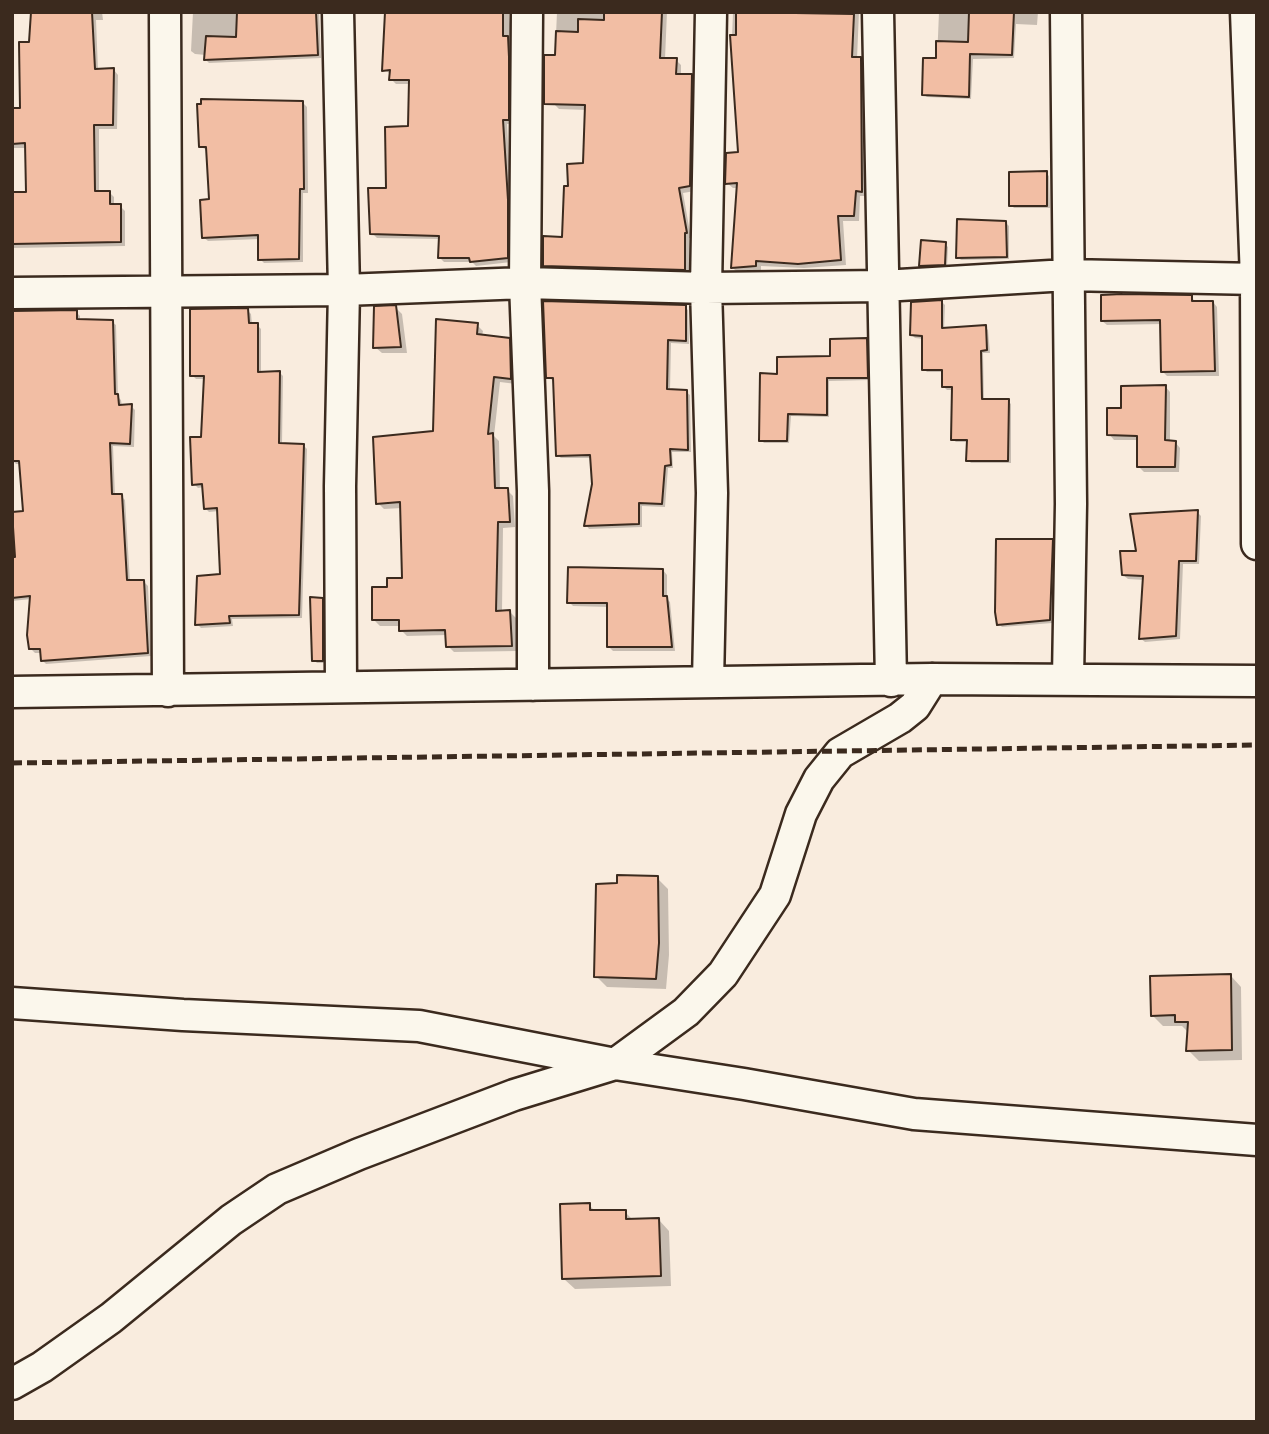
<!DOCTYPE html>
<html>
<head>
<meta charset="utf-8">
<style>
	body { margin:0 }
	#map { position:relative; width:1269px; height:1434px; overflow:hidden; background:#f9ecde; font-family:"Indie Flower",sans-serif }
	canvas { display:block }
	.frame { position:absolute; inset:0; border:14px solid #3b2a1e; pointer-events:none }
</style>
</head>
<body>
<div id="map">
<canvas width="1269" height="1434"></canvas>
<div class="frame"></div>
</div>
<script>
const ctx = document.querySelector('canvas').getContext('2d');
ctx.lineJoin = 'round';
function fill(path, color) {
  ctx.fillStyle = color;
  ctx.fill(path, 'evenodd');
}
function toPath(rows) {
  const path = new Path2D();
  for (const r of rows) {
    path.moveTo(r[0], r[1]);
    for (let i = 2; i < r.length; i += 2) path.lineTo(r[i], r[i + 1]);
  }
  return path;
}
function stroke(path, color, width, dash) {
  ctx.strokeStyle = color;
  ctx.lineWidth = width;
  ctx.lineCap = dash ? 'butt' : 'round';
  ctx.setLineDash(dash || []);
  ctx.stroke(path);
}
fill(toPath([
	[33,12,102,12,103,20,96,20,98,70,114,70,118,75,117,129,99,129,99,192,109,192,114,197,114,206,120,206,125,211,125,246,12,248,12,221,28,193,27,148,12,148,12,110,22,109],
	[193,12,319,12,321,58,209,63,206,60,206,55,195,54,191,51],
	[387,12,509,12,513,62,513,124,507,124,511,199,511,262,476,266,472,262,444,262,440,258,440,239,377,238,372,233,410,128,410,84,396,84,391,79,391,74,384,70],
	[557,12,667,12,665,59,676,60,681,65,681,76,691,76,696,81,695,191,683,193,691,238,689,238,690,275,550,271,544,265,564,239,569,188,585,165,587,110,559,109,553,103],
	[733,12,859,12,857,59,861,59,866,64,867,196,860,196,859,221,843,221,846,265,804,268,761,266,761,271,738,273,733,268,739,188,733,188,727,183,739,154,732,38],
	[939,12,1038,12,1037,25,1016,24,1014,58,973,59,971,99,927,97,923,94,937,60],
	[303,103,307,107,308,193,303,193,303,262,264,263,260,259,260,239,208,241,203,237,210,201,208,151,200,146],
	[1046,173,1049,176,1050,208,1014,208,1011,205],
	[1006,223,1009,226,1009,259,961,260,958,257],
	[945,244,948,247,947,267,924,269,921,266],
	[1191,297,1197,303,1213,302,1217,307,1219,376,1167,376,1163,372,1162,324,1107,325,1102,321],
	[942,302,945,305,944,330,985,327,988,330,990,353,983,353,984,401,1008,401,1011,404,1011,463,971,463,968,460,968,442,956,442,952,439,954,390,947,390,944,387,944,372,927,372,924,369,924,339,915,338,912,335],
	[395,307,402,314,407,353,382,353,375,347],
	[685,307,688,310,689,344,671,343,670,391,686,392,690,395,691,452,672,452,673,468,668,468,665,507,642,506,642,527,589,529,586,525,594,484,592,458,561,458,557,455,555,381,548,378],
	[247,310,251,314,252,325,257,325,261,329,261,373,279,372,283,376,282,445,303,445,307,449,302,618,232,619,233,626,201,628,197,624,222,576,219,511,209,512,205,508,204,487,198,488,194,484,203,439,206,379,196,379,192,375],
	[76,312,80,316,80,321,112,322,116,325,118,397,121,400,122,407,131,406,135,410,134,447,113,446,115,496,121,496,125,500,130,582,144,582,148,586,151,656,46,664,42,660,42,653,35,653,31,649,31,599,12,601,12,566,17,558,25,513,21,464,16,464,12,460],
	[477,325,483,331,482,336,509,340,515,346,516,384,500,382,494,436,499,441,500,490,507,490,513,496,515,527,503,528,502,612,510,612,516,618,517,651,454,652,448,646,447,635,407,636,401,630,401,626,380,626,374,620,388,589,403,579,402,508,384,509,378,503,435,433],
	[866,340,869,343,870,380,829,381,829,417,791,416,789,443,764,443,761,440,779,376,831,357],
	[1165,386,1170,392,1170,442,1175,442,1180,448,1179,472,1144,472,1138,466,1139,440,1114,440,1109,434],
	[1197,512,1201,516,1199,564,1183,564,1180,639,1145,642,1140,638,1145,580,1128,579,1123,575,1138,552],
	[1052,540,1055,543,1052,623,1002,627,999,624],
	[663,570,667,575,667,599,670,602,675,651,613,651,609,647,609,607,573,606,569,602],
	[322,600,325,603,326,663,317,663,314,660],
	[657,878,668,889,669,955,666,989,607,987,596,976,619,885],
	[1231,976,1241,987,1242,1060,1199,1061,1188,1050,1188,1032,1182,1026,1163,1026,1152,1015],
	[589,1205,596,1212,625,1212,634,1221,659,1220,669,1231,671,1286,575,1289,564,1279]
]), '#0003');
const building = toPath([
	[31,12,92,12,95,69,114,68,113,125,94,125,95,191,110,191,110,204,121,204,121,242,12,244,12,192,26,192,25,143,12,144,12,108,20,108,19,42,29,42,31,12],
	[237,12,316,12,318,55,204,60,206,36,236,37,237,12],
	[385,12,503,12,503,36,508,36,509,57,509,120,503,120,508,200,508,258,470,262,469,258,438,258,439,236,370,234,368,188,386,188,385,127,408,126,409,80,389,80,390,70,382,71,385,12],
	[604,12,662,12,660,58,677,58,676,74,692,74,690,186,679,188,687,233,685,233,685,270,543,266,543,236,562,237,564,186,568,186,567,164,583,163,585,105,544,104,544,55,555,55,556,31,578,32,578,19,604,20,604,12],
	[736,12,854,14,852,57,861,57,862,192,856,191,854,216,838,216,841,260,798,264,756,261,756,266,731,268,737,183,725,184,726,153,738,152,730,35,736,35,736,12],
	[969,12,1014,12,1012,55,970,54,969,97,922,95,923,58,936,58,936,41,968,42,969,12],
	[201,99,303,101,304,189,300,189,299,259,258,260,258,235,202,238,200,200,209,199,206,147,199,147,197,104,201,104,201,99],
	[1047,171,1047,206,1009,206,1009,172,1047,171],
	[957,219,1006,221,1007,257,956,258,957,219],
	[921,240,946,242,945,265,919,266,921,240],
	[1122,294,1192,295,1192,301,1213,301,1215,371,1161,372,1160,320,1101,321,1101,295,1122,294],
	[942,300,942,328,986,325,987,350,981,351,982,399,1009,399,1008,461,966,461,967,440,951,440,952,387,942,387,942,370,922,370,922,336,910,335,911,302,942,300],
	[543,301,686,305,686,341,668,340,667,389,687,390,688,450,670,449,671,465,665,466,662,504,639,503,639,524,584,526,592,484,590,455,556,456,553,378,546,378,543,301],
	[396,305,401,347,373,348,374,306,396,305],
	[248,308,249,323,258,323,258,372,280,371,279,443,304,444,299,615,229,616,230,623,195,625,197,576,220,574,217,508,204,509,202,484,192,485,190,437,201,437,204,376,190,376,190,309,248,308],
	[77,310,77,319,113,320,115,394,118,394,119,405,132,404,130,444,110,443,112,494,122,494,127,580,144,580,148,653,41,661,40,649,29,649,27,635,30,596,12,598,12,557,15,557,12,512,23,511,19,461,12,461,12,311,77,310],
	[436,319,478,323,477,334,510,338,511,379,494,377,488,434,493,433,495,488,508,488,510,522,498,522,496,611,510,610,512,646,446,647,445,630,399,631,399,620,372,620,372,587,387,587,387,578,402,578,400,502,376,504,373,437,433,431,436,319],
	[867,338,868,378,827,378,827,415,788,414,787,441,759,441,760,373,777,374,777,357,830,356,830,339,867,338],
	[1166,385,1165,440,1176,441,1175,467,1137,467,1137,436,1107,435,1107,408,1121,408,1121,386,1166,385],
	[1198,510,1196,561,1179,561,1176,636,1139,639,1143,576,1122,575,1120,551,1136,551,1130,514,1198,510],
	[996,539,1053,539,1050,620,997,625,995,612,996,539],
	[568,567,663,569,663,596,667,596,672,647,607,647,607,603,567,603,568,567],
	[310,597,323,598,323,661,312,661,310,597],
	[617,875,658,876,659,943,656,979,594,977,596,884,617,883,617,875],
	[1231,974,1232,1050,1186,1051,1188,1022,1175,1022,1175,1015,1151,1016,1150,976,1231,974],
	[590,1203,590,1210,626,1210,626,1219,659,1218,661,1276,562,1279,560,1204,590,1203]
]);
fill(building, '#f2bea4');
stroke(building, '#3b2a1e', 2);
const minor = toPath([
	[165,12,168,691],
	[338,12,344,290,340,486,341,687],
	[527,12,525,283,533,491,533,685],
	[878,12,891,681],
	[1066,12,1071,504,1068,678],
	[1246,12,1256,279,1257,544],
	[12,293,344,290,525,283,706,288,883,286,1067,275,1257,279],
	[708,682,712,493,706,288,711,12],
	[12,692,932,679,1257,681],
	[12,1003,183,1015,419,1026,615,1064,744,1084,914,1114,1257,1140],
	[12,1384,42,1367,111,1318,231,1220,277,1189,359,1154,514,1095,615,1064,686,1012,723,974,775,895,801,814,819,779,840,753,900,718,915,706,932,679]
]);
stroke(minor, '#3b2a1e', 35);
stroke(minor, '#fbf7ec', 30);
stroke(toPath([
	[12,763,1257,745]
]), '#3b2a1e', 5, [10, 5]);
</script>
</body>
</html>
